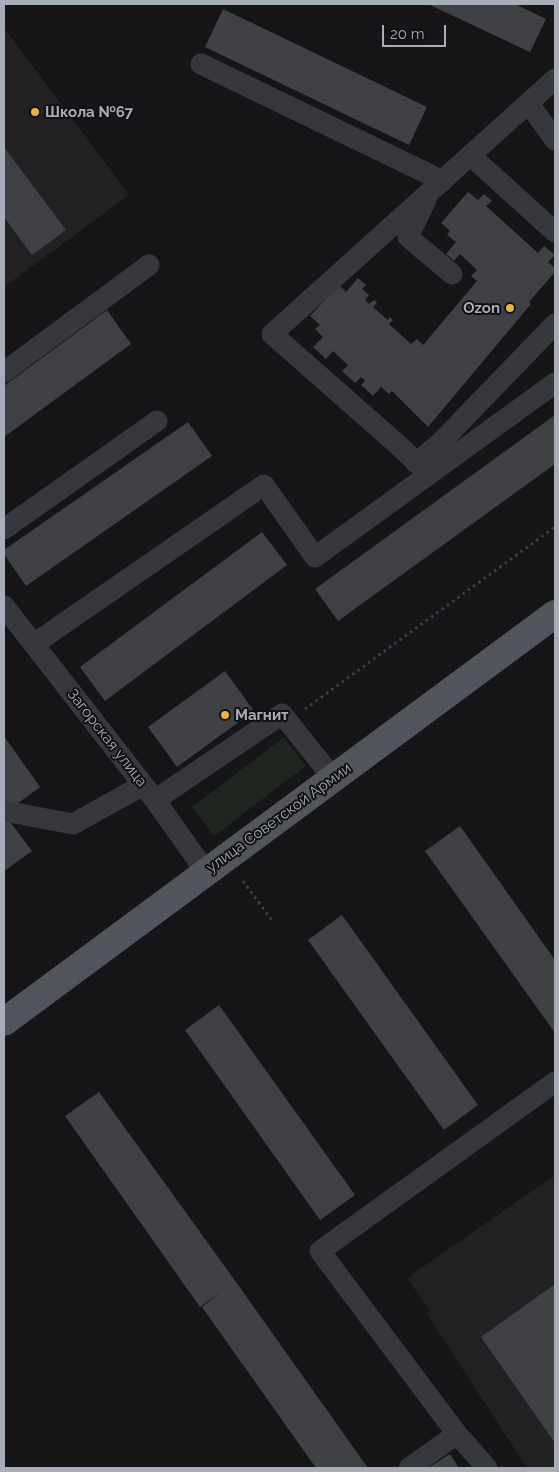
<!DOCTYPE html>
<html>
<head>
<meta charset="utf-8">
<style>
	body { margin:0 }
	#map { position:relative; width:559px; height:1472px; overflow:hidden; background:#161618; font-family:Raleway,sans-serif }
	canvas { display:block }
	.frame { position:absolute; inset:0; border:5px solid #a8adb8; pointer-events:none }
	.scale { position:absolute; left:382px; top:25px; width:64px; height:22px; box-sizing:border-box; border:2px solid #a8adb8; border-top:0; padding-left:6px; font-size:15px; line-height:18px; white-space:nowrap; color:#a8adb8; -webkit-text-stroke:4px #111113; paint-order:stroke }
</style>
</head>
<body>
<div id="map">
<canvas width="559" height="1472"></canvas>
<div class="frame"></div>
<div class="scale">20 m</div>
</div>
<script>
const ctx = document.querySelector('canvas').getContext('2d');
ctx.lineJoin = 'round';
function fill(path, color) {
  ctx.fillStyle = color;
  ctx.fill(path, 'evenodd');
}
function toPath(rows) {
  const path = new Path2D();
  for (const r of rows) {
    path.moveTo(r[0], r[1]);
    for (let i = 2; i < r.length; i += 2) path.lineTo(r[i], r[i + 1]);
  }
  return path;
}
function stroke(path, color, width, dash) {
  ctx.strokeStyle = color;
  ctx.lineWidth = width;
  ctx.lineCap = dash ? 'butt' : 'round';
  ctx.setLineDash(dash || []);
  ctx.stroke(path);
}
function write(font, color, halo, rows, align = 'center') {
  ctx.font = font + ' Raleway,sans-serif';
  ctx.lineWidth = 4;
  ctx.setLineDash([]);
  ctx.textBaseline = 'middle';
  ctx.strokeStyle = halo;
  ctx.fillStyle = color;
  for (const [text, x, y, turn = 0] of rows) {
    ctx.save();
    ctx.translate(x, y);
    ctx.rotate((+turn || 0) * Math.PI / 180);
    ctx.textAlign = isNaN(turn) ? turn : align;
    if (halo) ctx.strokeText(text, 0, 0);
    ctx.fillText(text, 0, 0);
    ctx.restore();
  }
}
fill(toPath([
	[4,28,129,195,4,287],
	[555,1175,555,1468,527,1468,427,1314,430,1311,407,1278]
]), '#222225');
fill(toPath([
	[284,737,306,766,214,836,192,807]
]), '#1e261f');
fill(toPath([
	[428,4,515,4,546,19,530,52],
	[223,9,427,107,409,145,205,47],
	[4,147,66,230,32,255,4,217],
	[468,192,478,200,484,194,492,201,486,206,538,253,544,246,555,255,548,262,555,268,555,272,529,302,531,304,428,427,392,391,389,394,381,387,373,396,361,385,365,381,361,377,355,383,342,371,348,365,333,351,326,359,313,347,323,337,315,329,320,325,310,316,339,285,346,292,358,278,366,285,362,289,369,295,365,300,369,304,374,300,377,303,373,307,388,320,390,317,393,320,389,324,411,344,417,339,423,345,477,281,471,276,477,270,460,254,454,261,446,254,456,242,447,235,450,231,441,223],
	[107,310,131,344,4,437,4,386],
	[555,415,555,464,338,621,315,589],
	[188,422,212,456,26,586,4,554,4,550],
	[262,532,287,565,105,701,80,667],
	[225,671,254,711,177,767,148,727],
	[4,736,40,787,9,810,4,803],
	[8,819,32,851,4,871,4,822],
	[460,826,555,960,555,1033,425,851],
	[342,915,478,1105,444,1130,308,940],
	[219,1005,355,1195,320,1220,185,1030],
	[99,1092,236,1282,368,1468,316,1468,202,1307,221,1292,200,1307,65,1116],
	[555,1284,555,1443,481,1337],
	[450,1454,459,1468,428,1468]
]), '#404145');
stroke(toPath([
	[305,709,555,527],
	[243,881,273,922]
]), '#3d3f44', 3, [2.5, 4]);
stroke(toPath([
	[201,64,443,181],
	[529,104,555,140],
	[471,156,555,232],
	[426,200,408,237,452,274],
	[4,372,149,265],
	[416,463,440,443,555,324],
	[429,474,397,444,272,334,555,79],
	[4,529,157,421],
	[4,606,155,800,206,872],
	[34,644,264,485,315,557,555,383],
	[155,800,282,714,333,778],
	[4,811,73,824,143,785],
	[457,1434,487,1468],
	[409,1468,457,1434,320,1251,555,1082]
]), '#37383d', 21);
stroke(toPath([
	[4,1022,555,614]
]), '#53555c', 28);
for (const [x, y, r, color] of [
	[35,112,5,"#f2b134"],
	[510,308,5,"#f2b134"],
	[225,715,5,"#f2b134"]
]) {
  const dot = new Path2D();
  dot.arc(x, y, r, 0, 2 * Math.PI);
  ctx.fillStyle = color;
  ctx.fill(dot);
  stroke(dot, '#111113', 2);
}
write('bold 15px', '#a8adb8', '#111113', [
	["Школа №67",45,112],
	["Ozon",500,308,"right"],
	["Магнит",235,715]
], 'left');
write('15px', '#a8adb8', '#111113', [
	["Загорская улица",107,738,52],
	["улица Советской Армии",279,818,-36]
]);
</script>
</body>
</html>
